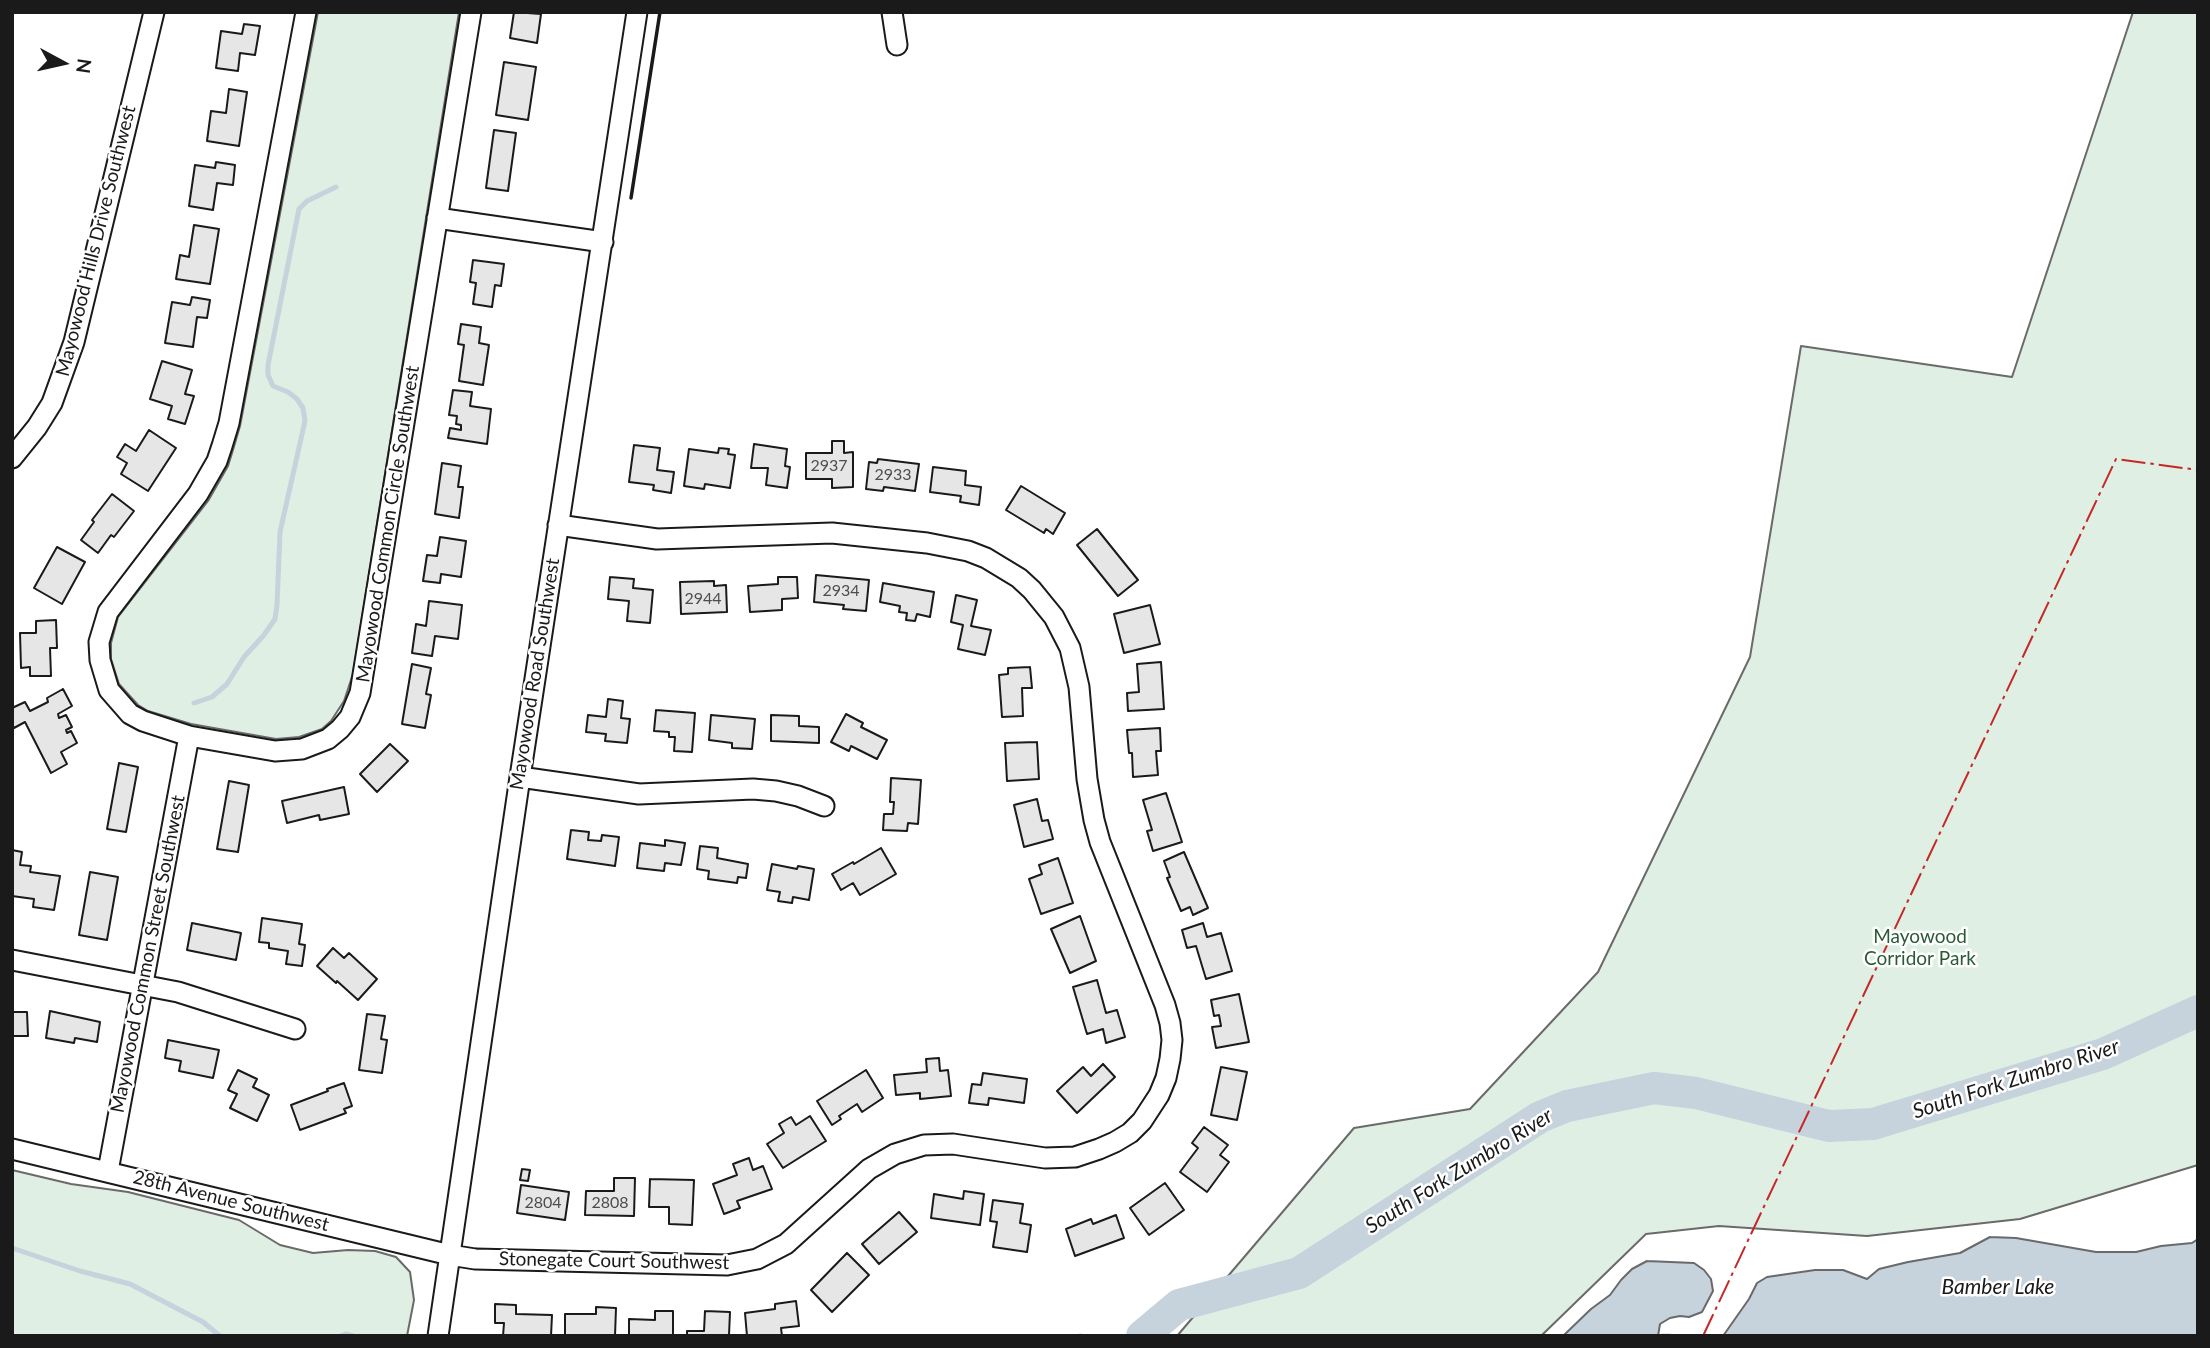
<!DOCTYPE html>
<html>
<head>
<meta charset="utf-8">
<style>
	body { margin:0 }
	#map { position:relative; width:2210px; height:1348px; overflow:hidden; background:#fff; font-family:Lato,sans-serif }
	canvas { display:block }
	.frame { position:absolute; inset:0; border:14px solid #1a1a1a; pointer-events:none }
	.north { position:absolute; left:28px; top:28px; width:70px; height:70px; -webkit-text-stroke:5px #fff; paint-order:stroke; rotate:98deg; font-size:19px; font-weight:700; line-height:28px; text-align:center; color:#1a1a1a }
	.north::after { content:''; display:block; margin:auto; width:24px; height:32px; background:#1a1a1a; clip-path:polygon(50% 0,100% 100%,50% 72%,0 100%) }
</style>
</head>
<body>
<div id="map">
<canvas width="2210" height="1348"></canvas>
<div class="frame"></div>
<div class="north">N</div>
</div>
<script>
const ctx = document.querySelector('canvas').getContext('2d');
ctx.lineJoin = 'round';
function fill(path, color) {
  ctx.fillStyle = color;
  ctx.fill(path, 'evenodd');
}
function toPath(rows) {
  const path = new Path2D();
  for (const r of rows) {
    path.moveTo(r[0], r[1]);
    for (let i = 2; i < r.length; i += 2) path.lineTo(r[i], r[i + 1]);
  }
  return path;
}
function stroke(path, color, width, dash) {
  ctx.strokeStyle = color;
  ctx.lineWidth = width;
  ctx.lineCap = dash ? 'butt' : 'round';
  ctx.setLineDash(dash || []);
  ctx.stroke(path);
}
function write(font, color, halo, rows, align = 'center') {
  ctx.font = font + ' Lato,sans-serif';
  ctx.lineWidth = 5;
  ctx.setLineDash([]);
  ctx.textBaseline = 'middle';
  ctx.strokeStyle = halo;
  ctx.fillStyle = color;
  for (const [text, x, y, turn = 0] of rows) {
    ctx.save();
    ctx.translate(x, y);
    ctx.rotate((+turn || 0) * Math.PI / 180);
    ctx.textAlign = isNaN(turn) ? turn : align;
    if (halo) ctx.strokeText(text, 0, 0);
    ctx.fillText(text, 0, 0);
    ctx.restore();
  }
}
const green = toPath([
	[318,12,459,12,353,674,344,701,331,721,322,729,299,737,276,739,191,724,148,711,138,705,119,684,111,659,111,643,118,617,208,501,228,466,233,450,240,426,318,12],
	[2133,12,2198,12,2198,1165,2020,1219,1867,1236,1719,1226,1646,1234,1541,1336,1177,1336,1354,1128,1470,1109,1598,972,1750,657,1801,346,2012,377,2133,12],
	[12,1170,71,1184,128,1192,239,1220,280,1245,313,1253,348,1250,375,1251,396,1257,410,1272,414,1300,407,1336,12,1336,12,1170]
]);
fill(green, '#e0efe3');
stroke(green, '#6a6a6a', 2);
const water = toPath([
	[1990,1237,2016,1238,2096,1252,2136,1252,2161,1246,2192,1243,2198,1239,2198,1336,1723,1336,1749,1299,1757,1283,1767,1277,1815,1270,1843,1270,1867,1279,1879,1269,1908,1262,1960,1253,1990,1237],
	[1647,1261,1694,1263,1704,1270,1711,1279,1713,1291,1702,1312,1689,1317,1680,1316,1670,1318,1660,1324,1658,1336,1563,1336,1591,1309,1610,1295,1621,1280,1632,1269,1647,1261]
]);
fill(water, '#c6d2dc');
stroke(water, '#6a6a6a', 2);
stroke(toPath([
	[194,703,212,697,227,684,244,657,264,635,275,619,277,605,280,532,305,421,303,408,297,399,288,392,273,386,268,375,268,365,299,209,307,201,336,187],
	[12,1248,80,1271,130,1284,203,1322,220,1336],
	[340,1336,346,1334,353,1336],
	[1080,1336,1081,1336],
	[1662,1336,1670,1336]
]), '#c6d2dc', 5);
stroke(toPath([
	[1142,1336,1179,1305,1299,1273,1540,1117,1567,1106,1654,1088,1696,1093,1829,1126,1873,1124,2103,1054,2198,1011]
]), '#c6d2dc', 32);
const building = toPath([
	[514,12,541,14,537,43,510,38,514,12],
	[244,24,260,26,255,55,240,53,238,71,216,68,221,31,242,34,244,24],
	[504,62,536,67,528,120,496,115,504,62],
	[229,89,247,92,239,146,207,141,211,111,226,113,229,89],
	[494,130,516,133,508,191,486,188,494,130],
	[216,162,235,165,233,185,217,183,213,210,189,206,195,165,215,168,216,162],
	[194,225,219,229,210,284,176,279,180,255,189,257,194,225],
	[473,260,504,264,501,286,495,285,492,307,473,304,476,283,470,282,473,260],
	[192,297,210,300,207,318,197,317,193,347,165,343,172,302,190,305,192,297],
	[461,324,481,327,479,343,489,345,483,385,459,381,464,345,458,344,461,324],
	[162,361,192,370,185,394,194,396,185,424,168,419,172,406,150,399,162,361],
	[453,390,472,392,470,406,491,409,487,444,448,438,450,428,461,430,461,425,456,424,457,416,449,415,453,390],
	[149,430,176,448,148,491,121,474,127,463,117,457,125,444,136,451,149,430],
	[832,441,844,441,844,453,853,452,853,487,832,488,832,479,806,479,806,453,832,453,832,441],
	[754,444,787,449,785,466,790,467,787,488,766,485,768,468,751,468,754,444],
	[634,445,660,448,657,470,674,472,671,493,653,490,654,485,629,482,634,445],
	[719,448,729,449,728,454,735,455,730,488,705,484,704,489,684,486,689,449,718,453,719,448],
	[878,459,919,464,915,491,884,487,883,491,866,489,869,462,877,463,878,459],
	[442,463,461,466,458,487,463,487,459,518,435,514,442,463],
	[933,467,966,471,965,485,981,487,979,505,960,502,961,496,930,492,933,467],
	[1021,486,1065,513,1053,534,1046,529,1044,533,1006,510,1021,486],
	[112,494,134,511,114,537,111,535,98,553,81,540,94,522,92,520,112,494],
	[1097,529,1138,580,1118,596,1077,545,1097,529],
	[440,537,466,541,461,577,441,574,440,583,423,581,427,555,437,556,440,537],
	[57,547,85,562,62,604,34,588,57,547],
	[816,575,869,580,866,611,843,609,844,605,814,602,816,575],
	[610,577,634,579,633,588,653,590,650,623,627,621,629,601,608,599,610,577],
	[778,577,797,577,798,598,782,599,782,610,750,612,748,586,778,584,778,577],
	[714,581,714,586,726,585,727,612,681,614,680,582,714,581],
	[883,583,934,592,930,617,917,614,915,621,906,620,907,613,899,612,900,606,880,602,883,583],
	[956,595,977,600,971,626,991,630,985,655,958,649,963,625,951,622,956,595],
	[429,601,462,605,458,639,435,636,432,656,412,653,416,624,426,626,429,601],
	[1150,605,1160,644,1124,653,1114,614,1150,605],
	[56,620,57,648,50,648,51,676,30,676,30,667,21,668,20,633,36,633,36,621,56,620],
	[1161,662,1164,709,1128,711,1127,693,1139,692,1137,664,1161,662],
	[412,664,431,668,426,694,431,695,425,728,402,724,412,664],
	[1030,667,1032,688,1022,688,1023,716,1002,717,999,675,1008,674,1008,668,1030,667],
	[63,689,72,706,58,714,59,718,66,715,72,727,66,730,67,733,71,731,77,743,61,752,67,764,51,773,25,722,14,728,12,724,12,708,25,702,30,711,48,702,47,698,63,689],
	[608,699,623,701,621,718,630,719,627,743,605,741,606,734,586,732,588,715,606,717,608,699],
	[656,710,695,713,692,752,674,751,675,737,669,737,669,732,654,731,656,710],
	[846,714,863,723,861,727,887,740,877,759,851,746,849,751,831,742,846,714],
	[711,715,755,719,752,749,732,748,732,743,709,740,711,715],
	[771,715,799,716,799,726,819,727,819,743,771,741,771,715],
	[1160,728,1161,751,1156,751,1158,775,1133,777,1132,753,1129,753,1127,730,1160,728],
	[1037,742,1039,779,1007,781,1005,743,1037,742],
	[390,744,408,761,377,792,360,774,390,744],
	[119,763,138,767,126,832,107,829,119,763],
	[891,778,921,780,918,824,908,823,907,831,883,830,884,814,893,814,894,802,890,802,891,778],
	[229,781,249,785,238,852,217,849,229,781],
	[344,787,349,814,320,820,319,815,287,823,282,801,344,787],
	[1166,793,1182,842,1153,851,1147,831,1152,830,1143,800,1166,793],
	[1037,799,1042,821,1048,820,1053,839,1024,847,1014,805,1037,799],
	[571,830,589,832,588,840,601,841,602,835,619,837,615,866,567,859,571,830],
	[665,840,685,843,681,865,665,863,664,871,637,868,640,843,665,846,665,840],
	[700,846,718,848,717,858,748,864,746,878,738,877,737,883,708,879,709,871,697,869,700,846],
	[881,848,896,874,860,895,853,883,841,890,832,874,853,862,854,864,881,848],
	[12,850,22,852,20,865,31,866,30,872,60,876,54,910,33,907,34,899,12,896,12,850],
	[1184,852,1208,908,1193,915,1190,907,1181,911,1167,878,1170,877,1164,861,1184,852],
	[1058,858,1073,903,1041,914,1029,879,1042,874,1039,865,1058,858],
	[772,864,797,869,798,866,814,869,809,900,793,897,792,903,778,901,780,892,767,890,772,864],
	[90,872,118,877,107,940,79,935,90,872],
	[1080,916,1096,961,1070,973,1051,929,1080,916],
	[262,918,302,924,299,944,305,945,302,966,286,964,288,951,269,948,269,943,259,942,262,918],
	[192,923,241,933,236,960,187,950,192,923],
	[1203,923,1207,937,1221,933,1232,971,1206,979,1196,946,1187,948,1182,930,1203,923],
	[333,948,344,958,349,953,377,979,358,1000,337,981,336,983,317,966,333,948],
	[1097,980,1106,1013,1117,1010,1125,1037,1106,1043,1103,1029,1087,1034,1073,987,1097,980],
	[1239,994,1249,1042,1216,1048,1212,1027,1221,1026,1219,1015,1214,1016,1211,1000,1239,994],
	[50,1011,100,1022,97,1042,75,1038,74,1043,46,1038,50,1011],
	[12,1012,27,1012,28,1036,12,1036,12,1012],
	[367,1014,385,1016,381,1039,387,1040,382,1073,359,1070,367,1014],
	[168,1040,219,1050,213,1078,179,1071,181,1061,165,1058,168,1040],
	[939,1058,940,1071,948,1070,951,1096,920,1099,920,1093,896,1095,894,1075,927,1072,926,1059,939,1058],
	[1103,1064,1115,1077,1077,1113,1057,1091,1083,1067,1091,1076,1103,1064],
	[1221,1067,1247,1072,1237,1120,1211,1115,1221,1067],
	[238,1070,257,1079,253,1087,269,1095,257,1121,230,1108,237,1094,228,1090,238,1070],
	[866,1070,883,1098,862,1112,857,1104,839,1116,841,1119,832,1125,817,1101,866,1070],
	[983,1073,1027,1079,1024,1103,989,1098,988,1105,969,1103,972,1084,981,1085,983,1073],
	[344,1083,352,1106,344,1109,346,1113,300,1130,291,1105,328,1091,327,1089,344,1083],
	[810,1116,826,1141,783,1168,767,1144,784,1133,779,1124,791,1117,796,1125,810,1116],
	[1204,1127,1228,1145,1220,1155,1229,1162,1207,1192,1180,1172,1198,1148,1192,1143,1204,1127],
	[749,1158,753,1170,763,1166,772,1189,737,1201,740,1208,724,1214,713,1184,737,1175,733,1164,749,1158],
	[522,1169,530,1170,528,1181,520,1180,522,1169],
	[614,1178,635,1178,634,1216,585,1215,586,1191,614,1191,614,1178],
	[650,1179,694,1180,692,1225,669,1224,669,1207,649,1207,650,1179],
	[1165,1183,1184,1210,1149,1235,1130,1208,1165,1183],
	[521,1185,569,1192,565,1220,517,1213,521,1185],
	[964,1191,984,1194,980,1225,931,1218,934,1194,963,1199,964,1191],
	[993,1200,1023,1204,1020,1223,1031,1225,1027,1252,993,1247,997,1222,990,1221,993,1200],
	[899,1212,917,1232,879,1264,862,1244,899,1212],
	[1116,1215,1124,1238,1075,1256,1066,1229,1091,1219,1093,1224,1116,1215],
	[847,1253,869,1275,832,1312,811,1290,847,1253],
	[796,1301,799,1326,781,1328,782,1336,747,1336,745,1313,775,1309,775,1304,796,1301],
	[495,1304,516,1305,516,1314,552,1315,551,1336,503,1336,504,1323,495,1323,495,1304],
	[596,1307,616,1308,615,1336,565,1336,565,1314,596,1314,596,1307],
	[655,1311,673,1311,673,1336,629,1336,629,1319,655,1320,655,1311],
	[705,1311,730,1312,729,1335,687,1336,687,1331,704,1331,705,1311]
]);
fill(building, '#e6e6e6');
stroke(building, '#1a1a1a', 2);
const minor = toPath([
	[306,12,229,423,222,446,217,461,198,494,108,612,99,642,100,660,109,690,130,714,143,721,189,736,275,751,302,749,328,739,340,729,350,717,360,693,471,12],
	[892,12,897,45],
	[437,218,603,242],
	[12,458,37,427,52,403,74,342,154,12],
	[520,777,639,794,753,789,776,791,798,796,824,806],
	[12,960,178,992,295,1029],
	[12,1149,450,1255,475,1259,727,1265,757,1259,786,1244,869,1169,895,1154,924,1145,953,1144,1045,1158,1075,1157,1099,1149,1115,1142,1130,1133,1142,1121,1159,1095,1166,1078,1170,1059,1172,1040,1170,1023,1165,1005,1100,842,1094,820,1087,779,1079,687,1070,648,1054,617,1032,590,1019,578,986,558,968,551,927,543,832,533,657,539,558,525],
	[108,1171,189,736],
	[438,1336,520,777,637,12]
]);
stroke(minor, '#1a1a1a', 23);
stroke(minor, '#fff', 19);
stroke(toPath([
	[631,198,660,12]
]), '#1a1a1a', 3.5);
stroke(toPath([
	[1703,1336,2116,459,2198,470]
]), '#c62828', 2, [24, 5, 3.5, 5]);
write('16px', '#4d4d4d', null, [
	["2937",829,466],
	["2933",893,475],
	["2934",841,591],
	["2944",703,599],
	["2804",543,1203],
	["2808",610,1203]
]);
write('19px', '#1a1a1a', '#fff', [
	["Mayowood Hills Drive Southwest",96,241,-76],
	["Mayowood Common Circle Southwest",388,524,-81],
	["Mayowood Road Southwest",535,674,-81],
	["Mayowood Common Street Southwest",148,954,-79],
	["28th Avenue Southwest",231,1201,14],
	["Stonegate Court Southwest",614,1261,1]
]);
write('19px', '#2b5a34', '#fff', [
	["Mayowood",1920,937],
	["Corridor Park",1920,959]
]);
write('italic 21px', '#1a1a1a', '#fff', [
	["South Fork Zumbro River",2016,1079,-18],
	["South Fork Zumbro River",1459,1171,-32],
	["Bamber Lake",1998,1287]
]);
</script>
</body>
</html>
